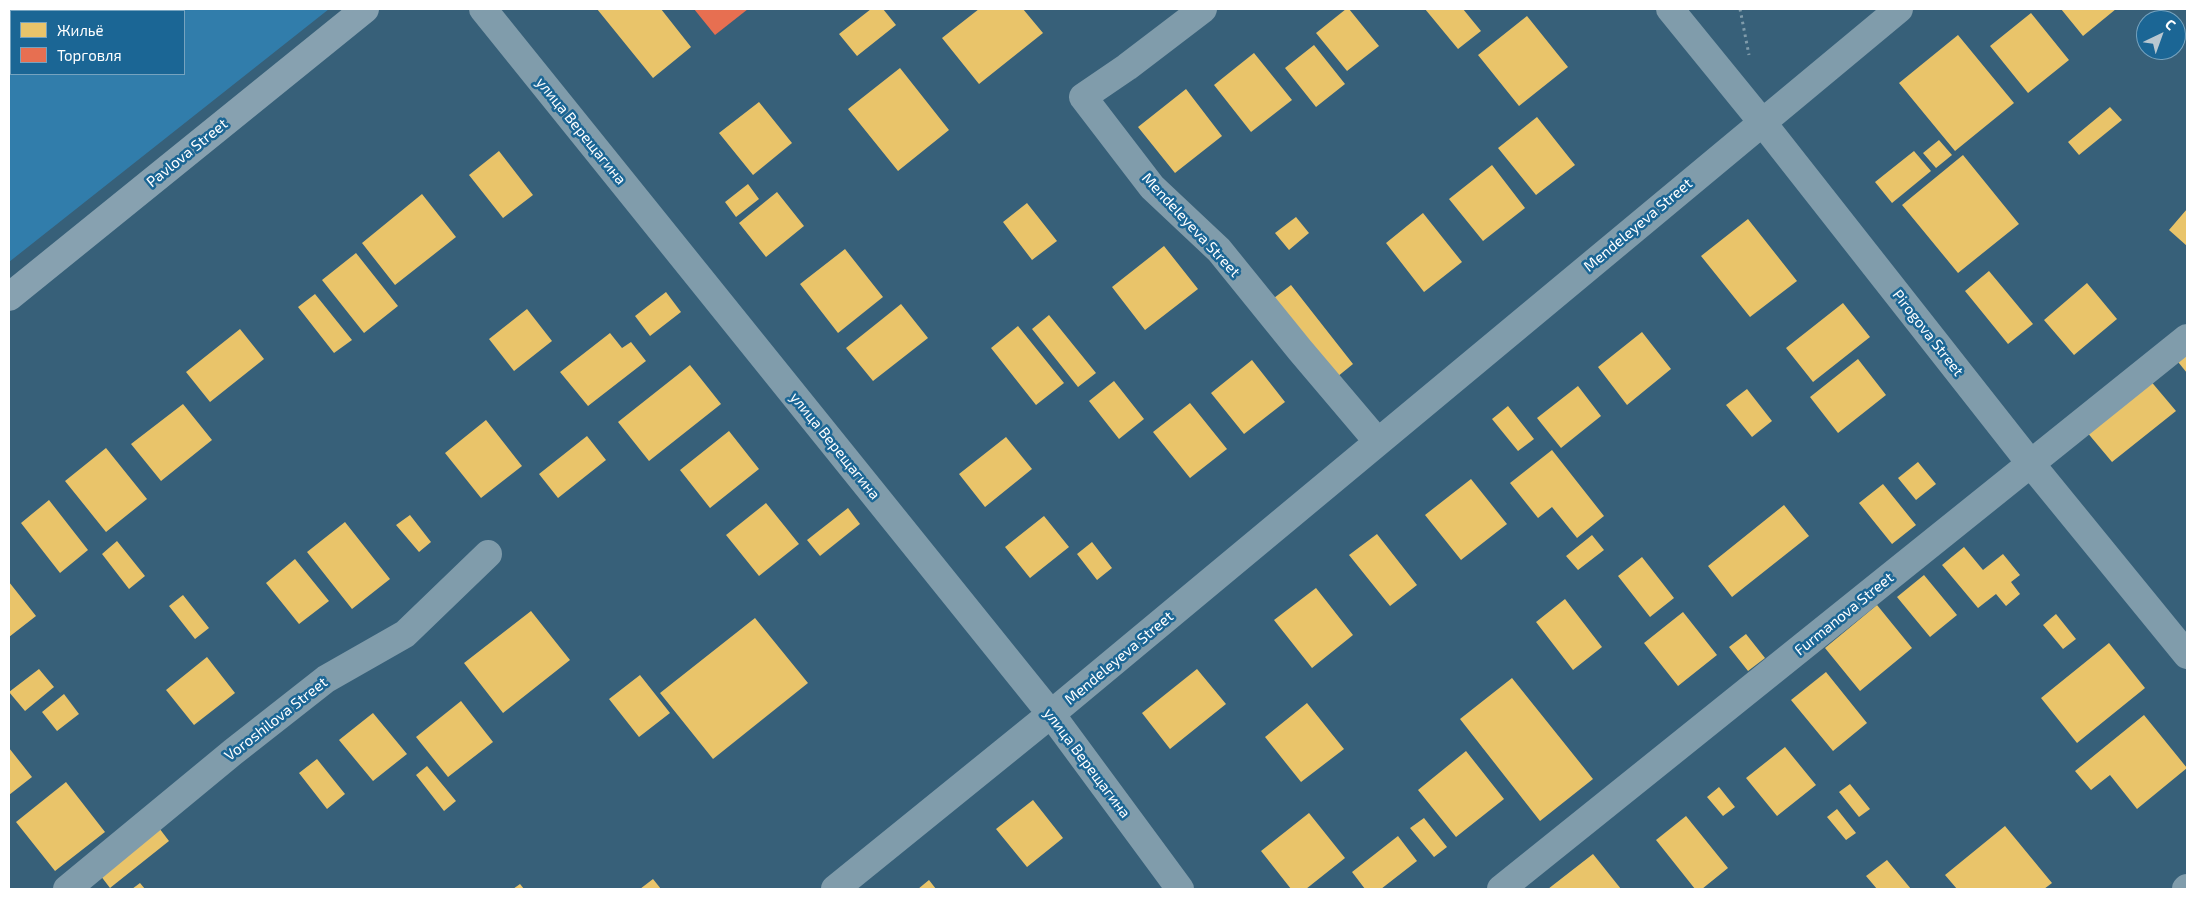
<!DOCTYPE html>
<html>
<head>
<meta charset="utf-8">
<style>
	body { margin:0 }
	#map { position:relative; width:2196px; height:898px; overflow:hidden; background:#376079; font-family:"Exo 2",sans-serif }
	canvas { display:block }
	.frame { position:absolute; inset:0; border:10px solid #fff; pointer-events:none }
	.legend { position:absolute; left:10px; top:10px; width:175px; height:65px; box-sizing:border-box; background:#1b6695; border:1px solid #76a3bf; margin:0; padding:6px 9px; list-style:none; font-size:15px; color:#fff }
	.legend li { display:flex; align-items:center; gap:10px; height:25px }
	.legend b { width:25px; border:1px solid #76a3bf }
	.north { position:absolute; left:2136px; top:10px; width:50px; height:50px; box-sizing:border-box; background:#1b6695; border:1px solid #76a3bf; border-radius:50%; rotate:42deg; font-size:14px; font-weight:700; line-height:20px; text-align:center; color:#fff }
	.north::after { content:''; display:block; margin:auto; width:18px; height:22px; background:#b9c7d0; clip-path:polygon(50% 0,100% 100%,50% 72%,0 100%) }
</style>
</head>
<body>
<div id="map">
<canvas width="2196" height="898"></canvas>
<div class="frame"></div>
<ul class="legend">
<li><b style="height:14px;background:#e9c46a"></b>Жильё</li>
<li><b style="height:14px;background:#e76f51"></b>Торговля</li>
</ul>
<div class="north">С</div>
</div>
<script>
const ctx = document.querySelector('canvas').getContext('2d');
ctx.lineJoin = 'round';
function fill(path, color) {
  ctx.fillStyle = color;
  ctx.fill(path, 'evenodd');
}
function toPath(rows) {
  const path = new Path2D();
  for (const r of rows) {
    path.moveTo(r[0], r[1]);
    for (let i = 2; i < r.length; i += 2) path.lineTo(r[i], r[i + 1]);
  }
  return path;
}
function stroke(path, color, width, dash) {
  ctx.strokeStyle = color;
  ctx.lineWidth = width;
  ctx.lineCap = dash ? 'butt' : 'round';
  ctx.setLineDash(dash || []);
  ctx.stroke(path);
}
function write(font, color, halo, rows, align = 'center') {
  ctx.font = font + ' "Exo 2",sans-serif';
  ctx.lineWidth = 5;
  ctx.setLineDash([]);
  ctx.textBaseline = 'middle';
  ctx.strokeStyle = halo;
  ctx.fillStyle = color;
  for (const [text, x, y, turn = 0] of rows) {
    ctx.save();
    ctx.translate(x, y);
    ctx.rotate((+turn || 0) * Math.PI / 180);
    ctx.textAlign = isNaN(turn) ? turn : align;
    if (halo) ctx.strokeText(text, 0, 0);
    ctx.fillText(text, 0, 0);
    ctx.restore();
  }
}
fill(toPath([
	[9,9,329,9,9,262],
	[11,11,184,11,184,74,11,74]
]), '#317dab');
fill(toPath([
	[597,9,661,9,691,47,653,78],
	[871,9,883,9,896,25,857,56,839,34],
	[979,9,1023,9,1043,33,979,84,942,38],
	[1346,9,1349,9,1379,46,1347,71,1316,33],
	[1425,9,1463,9,1481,31,1458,49],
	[2061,9,2116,9,2083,36],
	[2031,13,2069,60,2028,93,1990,46],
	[1527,16,1568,67,1519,106,1478,55],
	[1958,35,2014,103,1955,151,1899,83],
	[1314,45,1345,84,1316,107,1285,68],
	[1254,53,1292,100,1251,132,1214,85],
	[900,68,949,130,898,171,848,109],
	[1186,89,1222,136,1175,173,1138,127],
	[759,102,792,143,753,175,719,133],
	[2110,107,2122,120,2079,155,2068,142],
	[1537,117,1575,165,1536,195,1498,148],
	[1939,140,1952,155,1936,168,1923,153],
	[499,151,533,195,503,218,469,175],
	[1914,151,1931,171,1892,203,1875,182],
	[1963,155,2019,224,1958,273,1902,205],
	[1492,165,1525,208,1483,241,1449,199],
	[748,184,759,199,736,217,725,202],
	[777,192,804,226,766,257,739,223],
	[422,194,456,237,395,285,362,243],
	[1027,203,1057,241,1032,260,1003,222],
	[2187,209,2187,246,2169,230],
	[1423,213,1462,262,1424,292,1386,243],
	[1296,217,1309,233,1289,250,1275,233],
	[1748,219,1797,281,1750,317,1701,256],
	[1164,246,1198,289,1145,330,1112,287],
	[845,249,883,297,838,333,800,284],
	[356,253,398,306,364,333,322,280],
	[1989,271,2033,324,2008,344,1965,291],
	[2087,283,2117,319,2074,355,2044,320],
	[1291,285,1353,364,1337,377,1274,298],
	[666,292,681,312,650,336,635,316],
	[315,294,352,340,334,353,298,307],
	[1843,303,1870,337,1813,382,1786,348],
	[901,304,928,338,873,381,846,348],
	[527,309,552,341,514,371,489,339],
	[1049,315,1096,373,1078,387,1032,329],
	[1018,326,1064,383,1036,405,991,348],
	[240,329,264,359,210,402,186,372],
	[1642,332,1671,369,1627,405,1598,367],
	[610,333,622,348,631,342,646,361,588,406,560,372],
	[2187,347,2187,373,2174,357],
	[1858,359,1886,395,1838,433,1810,397],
	[1252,360,1285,402,1244,434,1211,393],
	[690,365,721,404,649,461,618,422],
	[2149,379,2176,411,2112,462,2086,431],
	[1114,381,1144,419,1119,439,1089,401],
	[1578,386,1601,416,1561,448,1537,418],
	[1747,389,1772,421,1752,437,1726,405],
	[1190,403,1227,449,1190,478,1153,432],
	[183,404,212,440,161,481,131,444],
	[1508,406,1534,439,1518,451,1492,419],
	[486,420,522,466,481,498,445,453],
	[729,431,759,469,710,508,680,470],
	[587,436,606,460,558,498,539,474],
	[1006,437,1032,469,985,507,959,474],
	[106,448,147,499,106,532,65,481],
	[1552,450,1604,516,1577,538,1552,507,1538,518,1510,483],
	[1918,462,1936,484,1916,500,1898,478],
	[1471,479,1507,524,1461,560,1425,515],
	[1883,484,1916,525,1892,544,1859,503],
	[49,500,88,550,60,573,21,523],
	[766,503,799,544,759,576,726,535],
	[1784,505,1809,536,1732,597,1708,566],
	[848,508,860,524,820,556,807,540],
	[410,515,431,542,419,552,396,525],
	[1044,516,1069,547,1030,578,1005,547],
	[345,522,390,579,352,609,307,552],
	[1377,534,1417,585,1390,606,1349,555],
	[1592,535,1604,550,1578,570,1566,556],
	[117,541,145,576,129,589,102,554],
	[1092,542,1112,568,1097,580,1077,554],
	[1964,547,1983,570,2003,554,2020,575,2011,582,2020,594,2006,606,1996,594,1978,608,1942,565],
	[1642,557,1674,598,1650,617,1618,576],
	[295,559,329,601,299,624,266,583],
	[1924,575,1957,615,1930,637,1897,597],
	[9,582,36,616,9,637],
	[1316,588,1353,635,1312,668,1274,620],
	[183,595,209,628,195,639,169,606],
	[1565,599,1602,647,1573,670,1536,622],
	[1877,605,1912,648,1860,691,1825,648],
	[531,611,570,660,503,713,464,663],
	[1683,612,1717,655,1678,686,1644,643],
	[2056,614,2076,639,2063,649,2043,625],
	[755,618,808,683,713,759,660,693],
	[1746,634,1765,658,1748,671,1729,647],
	[2109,643,2145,688,2077,743,2041,698],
	[207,657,235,693,194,725,166,690],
	[39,669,54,687,25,711,9,692],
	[1197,669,1226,704,1170,749,1142,713],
	[1826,672,1867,723,1833,751,1791,700],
	[640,675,670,713,639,737,609,699],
	[1512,678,1593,779,1540,821,1460,719],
	[64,694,79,714,57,731,42,712],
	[461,701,493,742,448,777,416,737],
	[1307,703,1344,749,1301,782,1265,737],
	[373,713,407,754,373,781,339,740],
	[2144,715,2187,768,2137,809,2110,775,2091,790,2075,771],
	[1785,747,1816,785,1777,816,1746,778],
	[9,748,32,777,9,795],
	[1466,751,1504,799,1456,837,1418,790],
	[317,759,345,794,327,809,299,773],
	[427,766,456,801,444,811,416,775],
	[66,782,105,832,55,871,16,822],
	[1850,784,1870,809,1859,817,1839,792],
	[1719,787,1735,807,1723,816,1707,797],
	[1033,800,1063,838,1027,867,996,829],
	[1837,809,1856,833,1846,840,1827,817],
	[1309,813,1345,858,1306,889,1291,889,1261,851],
	[1686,816,1728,868,1702,889,1695,889,1656,840],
	[1424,818,1447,847,1434,857,1410,828],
	[156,824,169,841,110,888,97,871],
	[2005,826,2052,883,2044,889,1957,889,1945,875],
	[1398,836,1417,861,1381,889,1365,889,1352,872],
	[1593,854,1621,889,1548,889],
	[1887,860,1911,889,1877,889,1866,876],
	[653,879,661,889,640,889],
	[929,880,936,889,918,889],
	[140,883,145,889,132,889],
	[520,884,524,889,513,889]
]), '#e9c46a');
fill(toPath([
	[694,9,748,9,715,35]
]), '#e76f51');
stroke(toPath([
	[1740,9,1749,55]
]), '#809cab', 3, [2.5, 4]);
stroke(toPath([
	[483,9,1051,714,1180,889],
	[1203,9,1127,67,1083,97,1152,187,1219,250,1300,350,1378,442],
	[1670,9,1762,122,2031,464,2187,655],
	[67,889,233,752,326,679,405,634,488,554],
	[835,889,1051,714,1899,9],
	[1501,889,2187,338],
	[2186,889,2187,888]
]), '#809cab', 28);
stroke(toPath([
	[9,297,365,9]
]), '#87a1b0', 28);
write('15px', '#fff', '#1b6695', [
	["улица Верещагина",581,131,51],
	["Pavlova Street",187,153,-39],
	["Mendeleyeva Street",1191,225,47],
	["Mendeleyeva Street",1638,225,-40],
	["Pirogova Street",1928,333,52],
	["улица Верещагина",835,446,51],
	["Furmanova Street",1844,614,-39],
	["Mendeleyeva Street",1119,658,-40],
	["Voroshilova Street",276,719,-38],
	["улица Верещагина",1087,763,53]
]);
</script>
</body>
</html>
